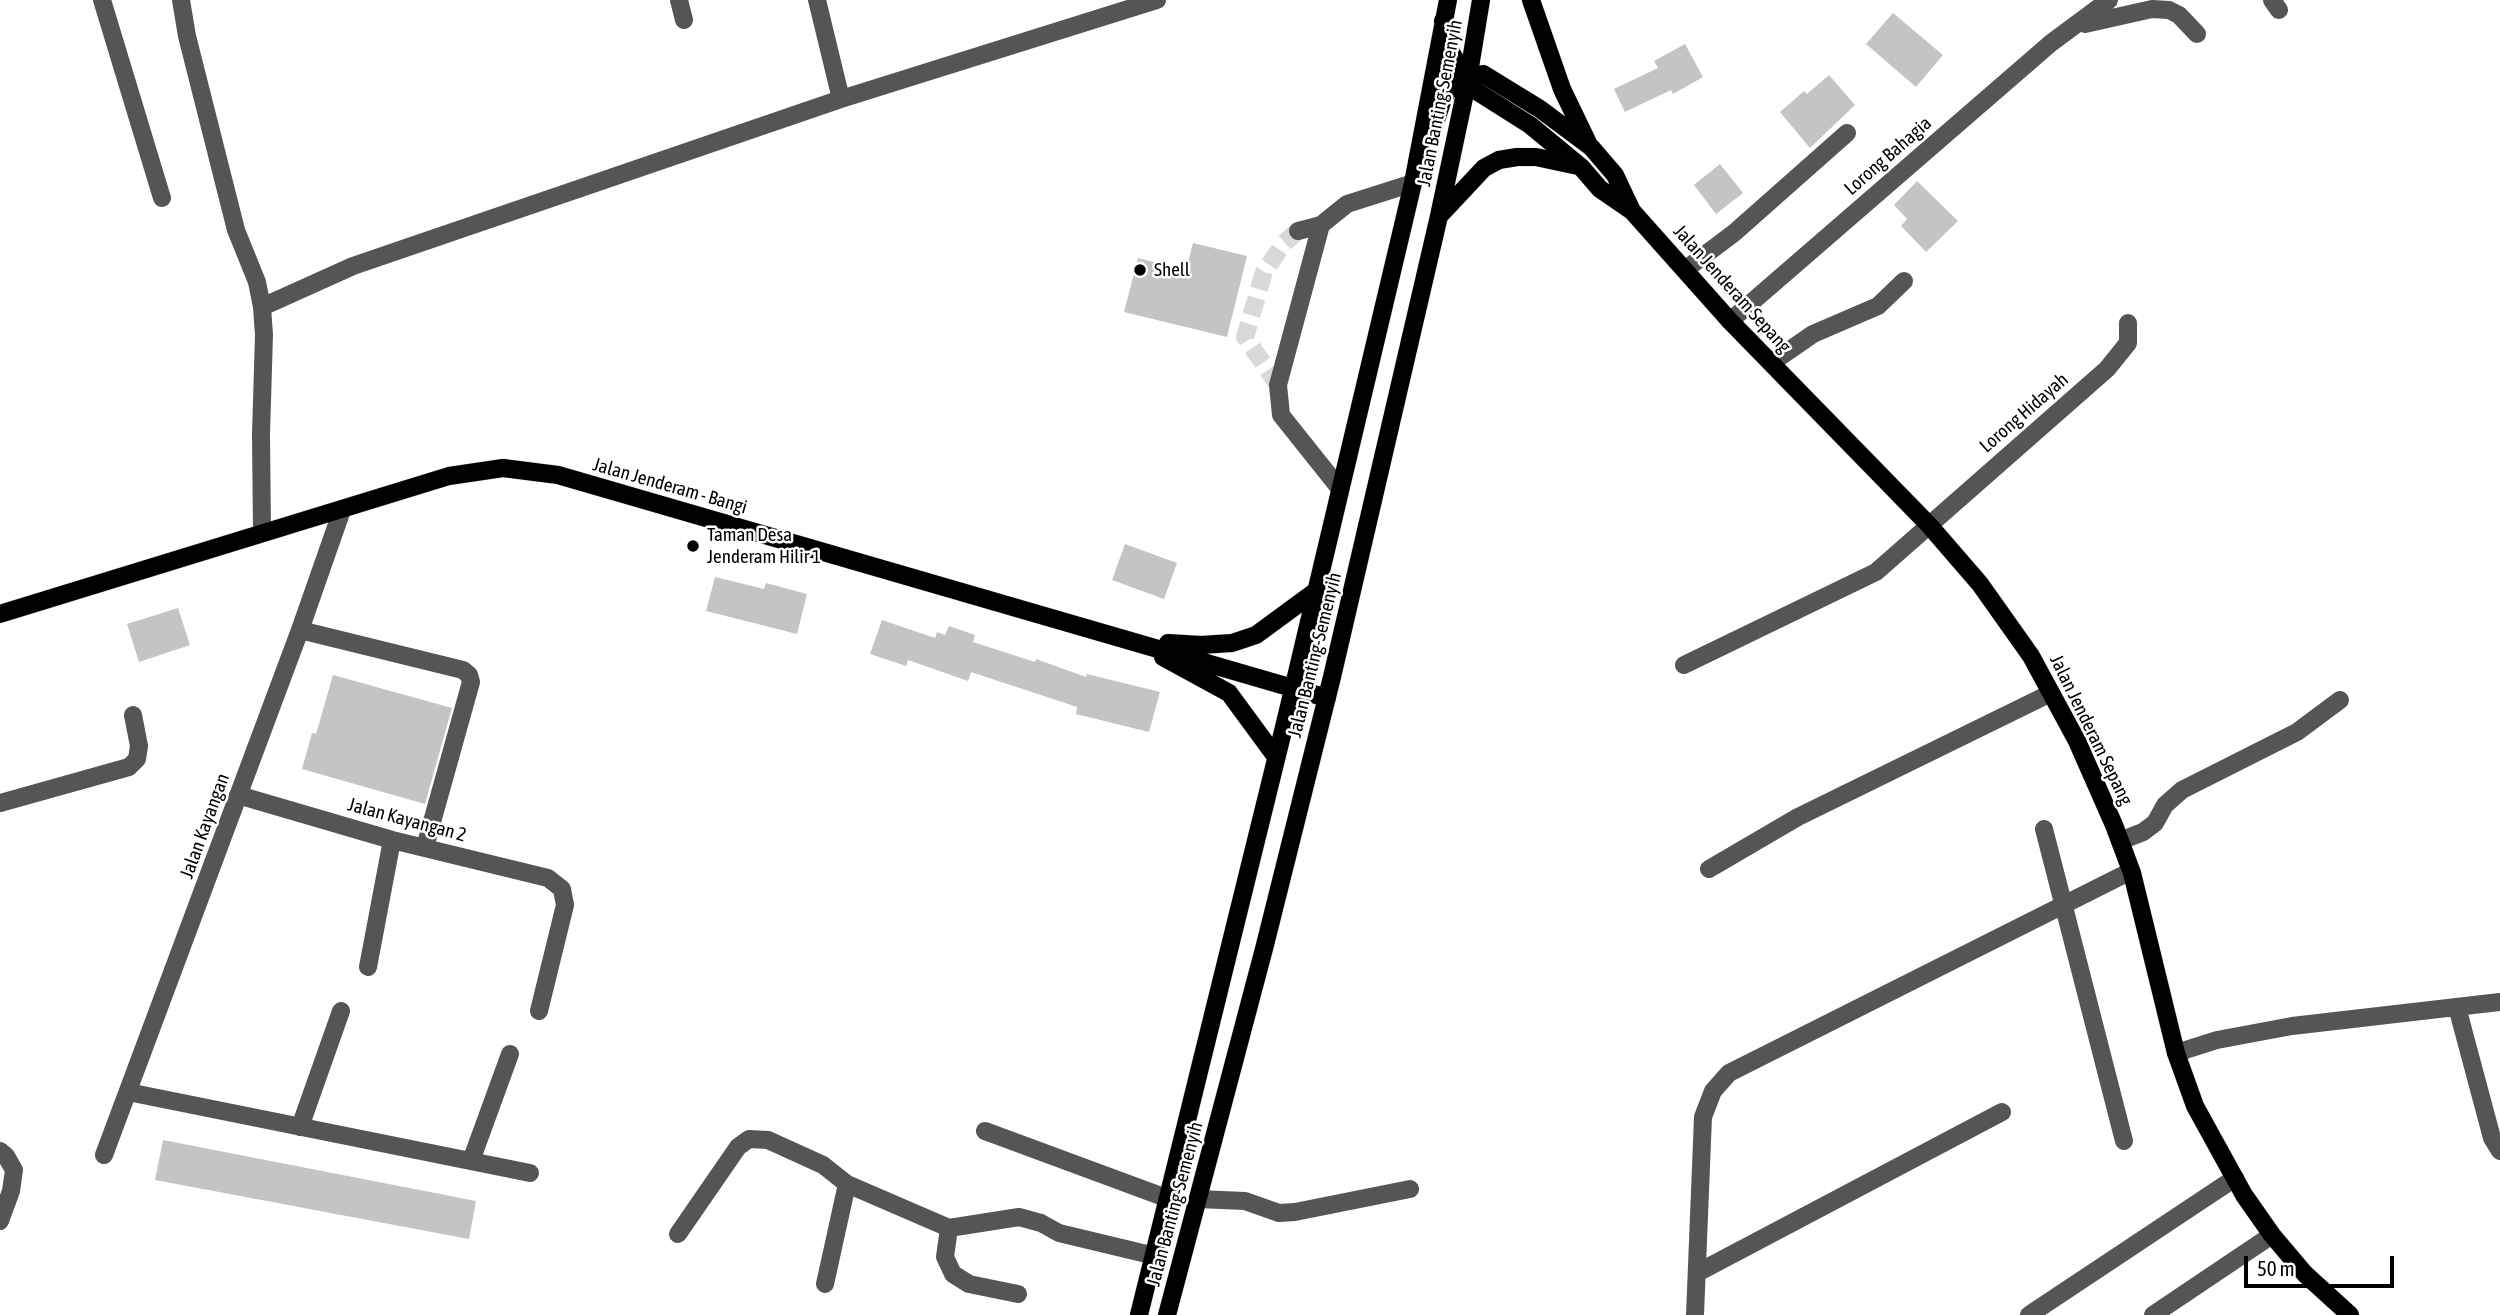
<!DOCTYPE html>
<html>
<head>
<meta charset="utf-8">
<style>
	body { margin:0 }
	#map { position:relative; width:2500px; height:1315px; overflow:hidden; background:#fff; font-family:"Asap Condensed",sans-serif }
	canvas { display:block }
	.scale { position:absolute; left:2244px; top:1256px; width:150px; height:32px; box-sizing:border-box; border:4px solid #000; border-top:0; padding-left:9px; font-size:21px; line-height:24px; white-space:nowrap; color:#000; -webkit-text-stroke:5px #fff; paint-order:stroke }
</style>
</head>
<body>
<div id="map">
<canvas width="2500" height="1315"></canvas>
<div class="scale">50 m</div>
</div>
<script>
const ctx = document.querySelector('canvas').getContext('2d');
ctx.lineJoin = 'round';
function fill(path, color) {
  ctx.fillStyle = color;
  ctx.fill(path, 'evenodd');
}
function toPath(rows) {
  const path = new Path2D();
  for (const r of rows) {
    path.moveTo(r[0], r[1]);
    for (let i = 2; i < r.length; i += 2) path.lineTo(r[i], r[i + 1]);
  }
  return path;
}
function stroke(path, color, width, dash) {
  ctx.strokeStyle = color;
  ctx.lineWidth = width;
  ctx.lineCap = dash ? 'butt' : 'round';
  ctx.setLineDash(dash || []);
  ctx.stroke(path);
}
function write(font, color, halo, rows, align = 'center') {
  ctx.font = font + ' "Asap Condensed",sans-serif';
  ctx.lineWidth = 5;
  ctx.setLineDash([]);
  ctx.textBaseline = 'middle';
  ctx.strokeStyle = halo;
  ctx.fillStyle = color;
  for (const [text, x, y, turn = 0] of rows) {
    ctx.save();
    ctx.translate(x, y);
    ctx.rotate((+turn || 0) * Math.PI / 180);
    ctx.textAlign = isNaN(turn) ? turn : align;
    if (halo) ctx.strokeText(text, 0, 0);
    ctx.fillText(text, 0, 0);
    ctx.restore();
  }
}
fill(toPath([
	[1893,13,1943,55,1916,87,1866,44],
	[1685,44,1703,77,1673,94,1671,90,1625,112,1614,89,1658,68,1654,61],
	[1829,75,1855,105,1810,148,1780,112,1804,91,1807,94],
	[1720,164,1743,193,1716,214,1694,185],
	[1917,181,1958,221,1926,252,1901,226,1907,219,1894,205],
	[1193,243,1247,256,1227,337,1124,312,1138,258,1186,270],
	[1125,544,1177,563,1164,599,1112,580],
	[715,577,764,589,766,583,807,594,797,634,706,611],
	[178,608,190,645,139,662,127,624],
	[882,620,935,638,937,632,945,635,949,626,975,635,973,642,1035,662,1036,659,1086,677,1087,674,1160,692,1149,732,1076,714,1077,707,971,672,968,681,908,660,906,666,870,654],
	[333,675,452,708,425,804,302,769,312,733,316,734],
	[163,1140,476,1201,469,1239,155,1180]
]), '#c4c4c4');
stroke(toPath([
	[1278,385,1245,337,1264,272,1284,243,1298,231]
]), '#d9d9d9', 18, [18, 9]);
const major = toPath([
	[1531,0,1562,89,1588,143],
	[1443,21,1449,49,1473,89,1530,125,1581,167,1600,189,1632,211,1730,321,1929,525,1980,584,2031,656,2077,741,2114,825,2132,873,2176,1053,2195,1106,2244,1195,2272,1235,2305,1274,2350,1315],
	[1433,129,1443,99,1449,89,1458,83,1483,74,1540,109,1591,147,1615,175,1632,211],
	[1439,216,1484,168,1499,160,1517,157,1536,157,1578,166],
	[0,614,449,476,503,468,558,475,1327,698],
	[1168,643,1201,645,1232,643,1256,635,1316,591],
	[1163,657,1229,693,1276,757],
	[1139,1315,1286,719,1413,183,1448,0],
	[1167,1315,1265,945,1332,677,1439,216,1468,79,1481,0]
]);
stroke(major, '#dbdbdb', 19);
stroke(toPath([
	[102,0,162,198],
	[181,0,187,36,236,230,257,282,262,307,264,335,261,434,262,532],
	[679,0,684,20],
	[817,0,841,99],
	[2272,0,2279,10],
	[2085,24,2152,9,2169,10,2179,15,2197,34],
	[1321,225,1278,385,1281,415,1340,489],
	[1298,231,1321,225,1347,204,1413,183],
	[1686,269,1734,233,1847,133],
	[262,307,353,266,841,99,1157,0],
	[1730,321,2051,43,2109,0],
	[1771,363,1813,334,1878,306,1904,281],
	[300,630,463,670,469,675,471,682,425,847],
	[1684,665,1876,572,2107,369,2128,343,2128,323],
	[238,795,392,840,548,878,562,889,565,905,539,1011],
	[0,803,129,767,137,759,139,746,133,715],
	[2044,829,2124,1141],
	[2120,841,2143,832,2155,823,2165,805,2182,790,2297,732,2340,700],
	[1709,869,1798,817,2051,693],
	[368,967,392,840],
	[2457,1007,2492,1138,2500,1151],
	[2176,1053,2217,1040,2292,1026,2500,1002],
	[128,1092,530,1173],
	[300,1127,341,1011],
	[985,1131,1169,1199],
	[0,1151,6,1156,14,1170,11,1191,0,1221],
	[104,1155,300,630,342,510],
	[471,1161,510,1054],
	[1198,1199,1245,1201,1279,1213,1295,1212,1410,1189],
	[949,1228,945,1257,953,1274,969,1284,1018,1294],
	[678,1234,738,1147,749,1139,768,1140,823,1165,847,1184,949,1228,1019,1217,1041,1223,1059,1233,1155,1256],
	[1697,1273,2002,1112],
	[825,1284,847,1184],
	[1695,1315,1703,1117,1713,1091,1729,1073,2131,871],
	[2029,1315,2235,1178],
	[2153,1315,2272,1235]
]), '#555', 18);
stroke(major, '#000', 18);
for (const [x, y, r, color] of [
	[1140,270,7,"#000"],
	[693,546,7,"#000"]
]) {
  const dot = new Path2D();
  dot.arc(x, y, r, 0, 2 * Math.PI);
  ctx.fillStyle = color;
  ctx.fill(dot);
  stroke(dot, '#fff', 2.5);
}
write('19px', '#000', '#fff', [
	["Jalan Banting-Semenyih",1440,103,-79],
	["Lorong Bahagia",1888,156,-41],
	["Jalan Jenderam Sepang",1732,289,48],
	["Lorong Hidayah",2024,413,-41],
	["Jalan Jenderam - Bangi",670,486,16],
	["Jalan Banting-Semenyih",1315,655,-76],
	["Jalan Jenderam Sepang",2091,730,64],
	["Jalan Kayangan 2",407,820,15],
	["Jalan Kayangan",205,826,-70],
	["Jalan Banting-Semenyih",1175,1204,-75]
]);
write('19px', '#000', '#fff', [
	["Shell",1154,270],
	["Taman Desa",707,535],
	["Jenderam Hilir 1",707,557]
], 'left');
</script>
</body>
</html>
